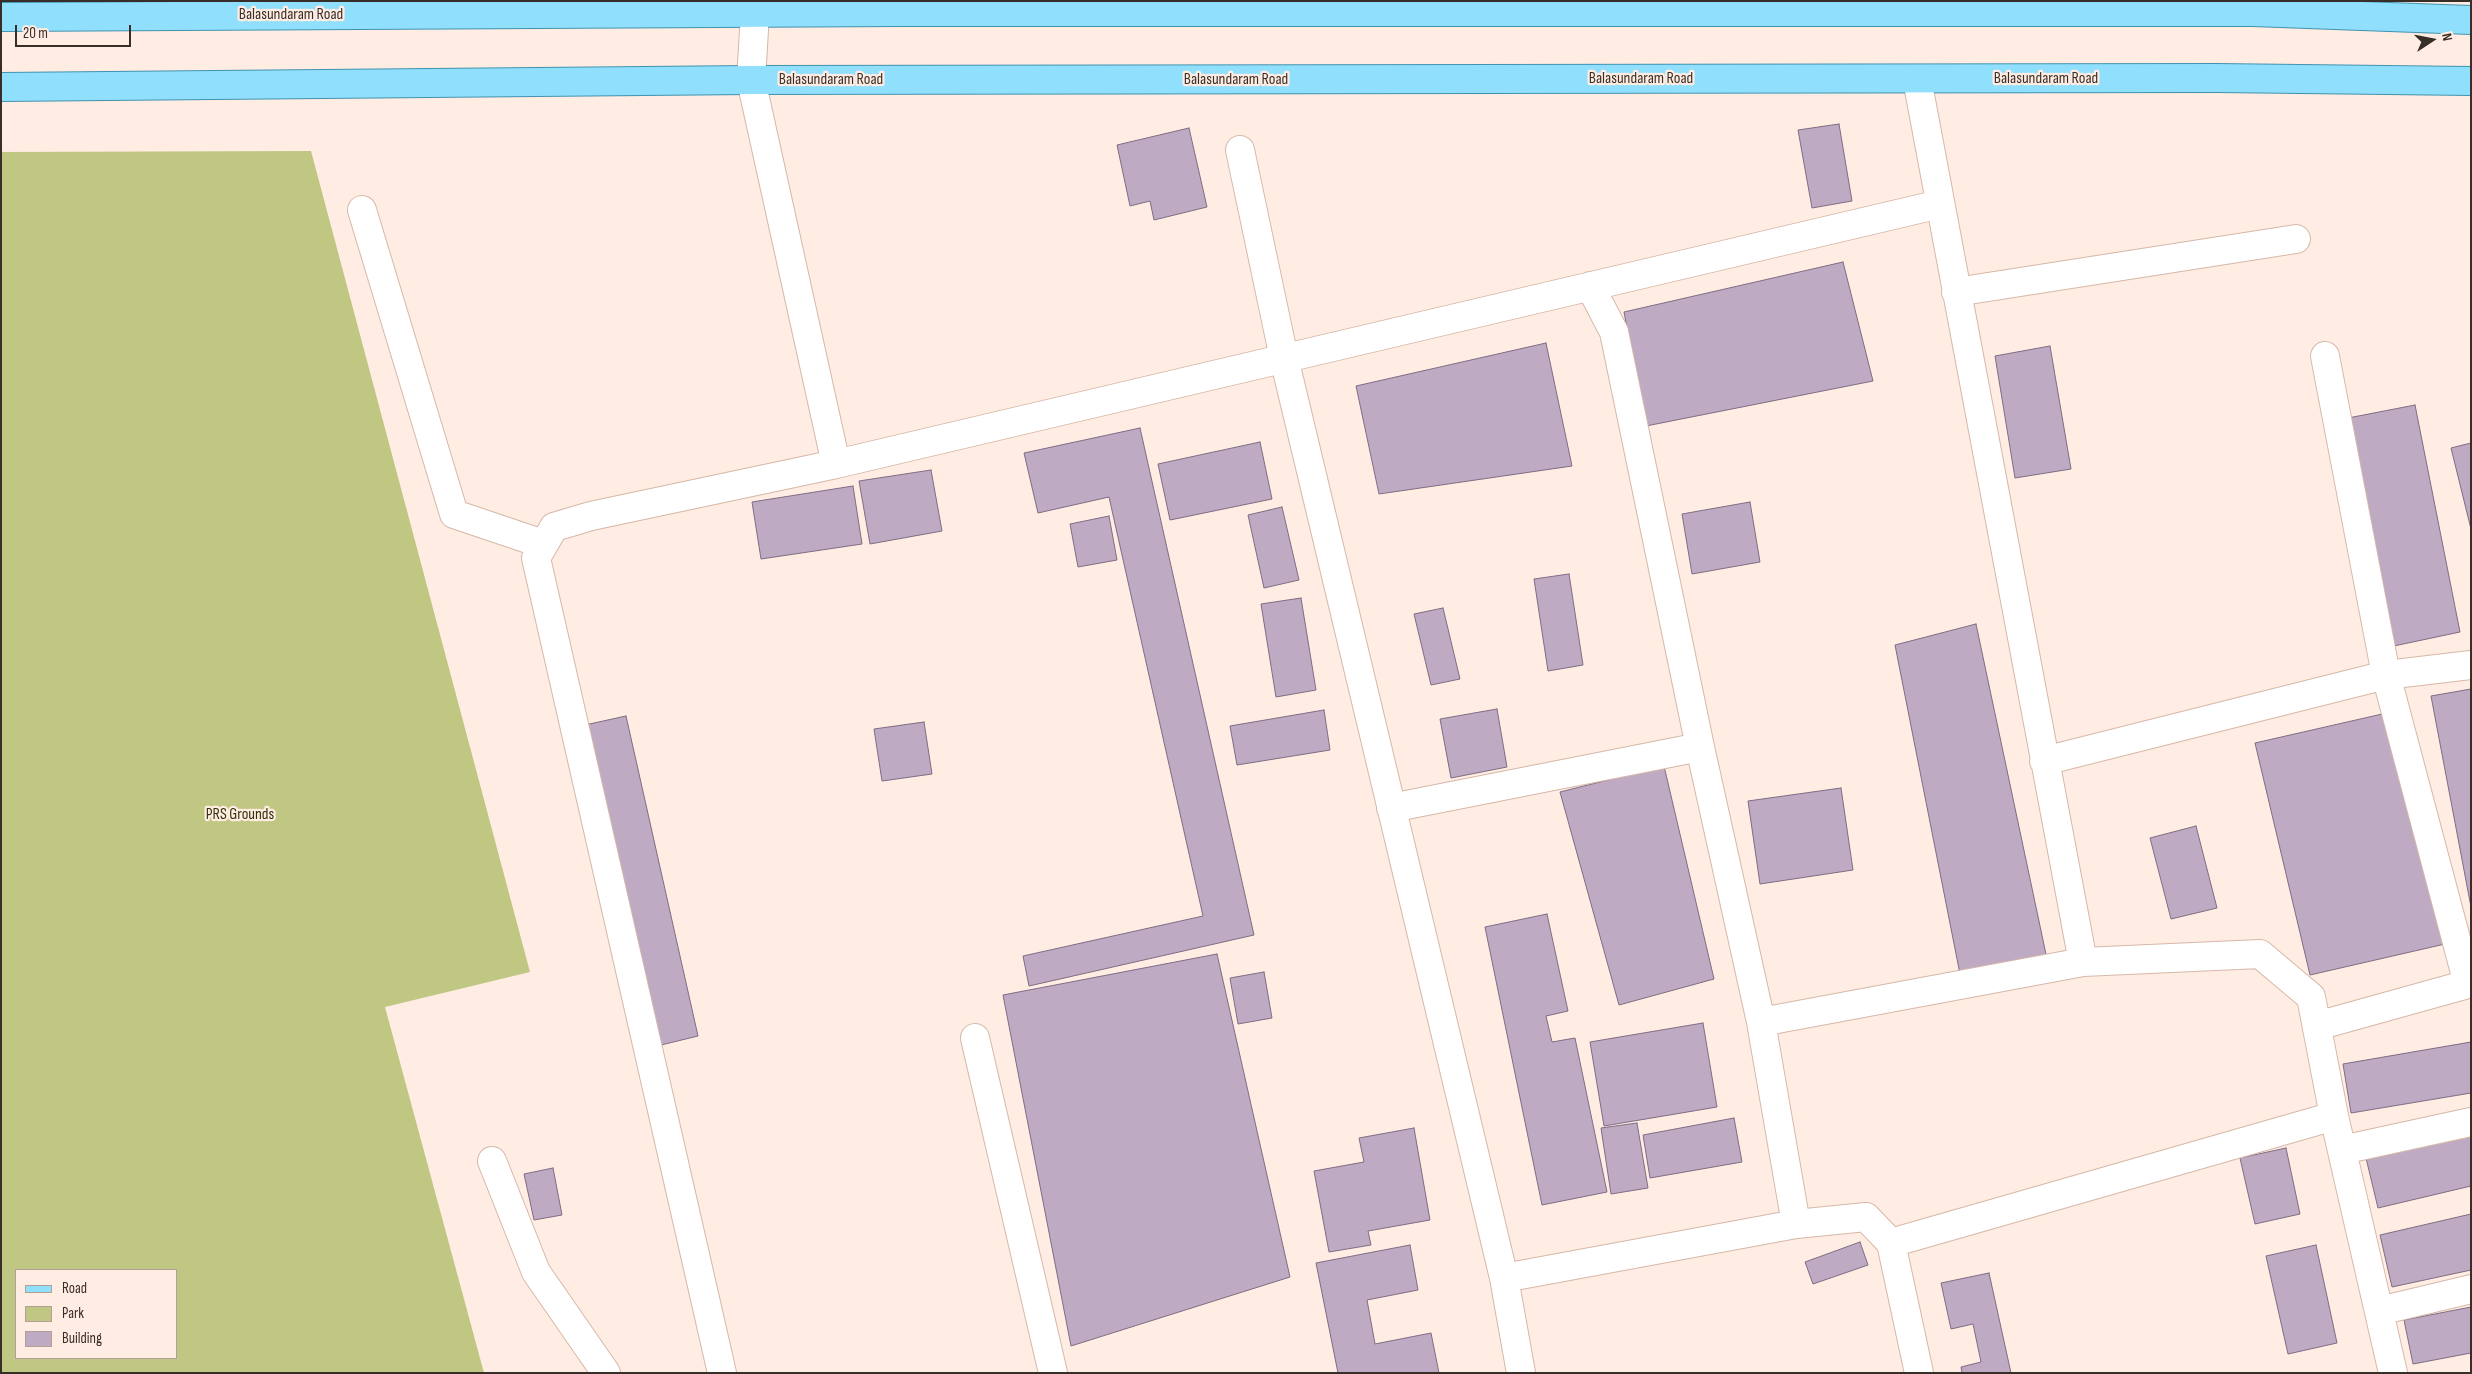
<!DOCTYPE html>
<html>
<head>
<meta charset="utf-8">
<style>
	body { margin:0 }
	#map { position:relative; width:2472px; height:1374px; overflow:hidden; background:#ffece2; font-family:"Sofia Sans Condensed",sans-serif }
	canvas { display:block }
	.frame { position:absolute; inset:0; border:2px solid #392e27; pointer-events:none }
	.legend { position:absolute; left:15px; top:1269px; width:162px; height:90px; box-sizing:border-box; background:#ffece2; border:1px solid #b0a097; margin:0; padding:6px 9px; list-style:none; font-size:15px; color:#392e27 }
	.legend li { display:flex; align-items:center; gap:10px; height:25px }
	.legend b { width:25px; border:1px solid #b0a097 }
	.north { position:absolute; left:2407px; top:15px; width:50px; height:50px; -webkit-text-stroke:4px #ffece2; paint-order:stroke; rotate:79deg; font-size:14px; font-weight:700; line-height:20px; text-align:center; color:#392e27 }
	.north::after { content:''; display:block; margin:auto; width:18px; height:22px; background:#392e27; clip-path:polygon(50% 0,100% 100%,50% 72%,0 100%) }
	.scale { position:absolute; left:15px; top:25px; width:116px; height:22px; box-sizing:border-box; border:2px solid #392e27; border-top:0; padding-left:6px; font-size:15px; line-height:18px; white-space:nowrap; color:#392e27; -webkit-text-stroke:4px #ffece2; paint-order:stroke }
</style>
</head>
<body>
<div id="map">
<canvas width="2472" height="1374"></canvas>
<div class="frame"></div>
<ul class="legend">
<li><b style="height:6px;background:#90dffc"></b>Road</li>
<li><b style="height:14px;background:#bfc783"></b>Park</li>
<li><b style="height:14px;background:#beaac3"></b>Building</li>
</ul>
<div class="north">N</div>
<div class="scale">20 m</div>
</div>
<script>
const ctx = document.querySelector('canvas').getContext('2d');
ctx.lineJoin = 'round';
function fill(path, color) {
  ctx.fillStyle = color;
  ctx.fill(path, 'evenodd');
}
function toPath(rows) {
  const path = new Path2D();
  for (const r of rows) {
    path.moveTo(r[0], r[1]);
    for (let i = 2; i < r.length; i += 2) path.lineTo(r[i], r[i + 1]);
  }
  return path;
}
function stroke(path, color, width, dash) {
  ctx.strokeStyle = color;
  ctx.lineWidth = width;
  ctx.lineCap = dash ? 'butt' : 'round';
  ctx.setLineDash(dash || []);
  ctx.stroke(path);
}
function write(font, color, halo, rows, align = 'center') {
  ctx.font = font + ' "Sofia Sans Condensed",sans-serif';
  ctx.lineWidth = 4.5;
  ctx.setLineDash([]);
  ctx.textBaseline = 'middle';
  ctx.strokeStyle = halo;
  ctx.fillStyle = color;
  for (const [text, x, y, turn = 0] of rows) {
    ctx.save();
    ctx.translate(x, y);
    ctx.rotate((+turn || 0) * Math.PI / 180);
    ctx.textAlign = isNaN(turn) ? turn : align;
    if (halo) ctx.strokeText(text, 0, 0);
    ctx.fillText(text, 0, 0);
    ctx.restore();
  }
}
fill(toPath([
	[311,151,530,972,385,1007,484,1373,1,1373,1,152],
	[16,1270,176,1270,176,1358,16,1358]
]), '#bfc783');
const building = toPath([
	[1839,124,1852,201,1812,208,1798,130,1839,124],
	[1189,128,1207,207,1154,220,1150,201,1130,206,1117,145,1189,128],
	[1843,262,1873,381,1646,426,1624,312,1843,262],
	[1546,343,1572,466,1379,494,1356,386,1546,343],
	[2050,346,2071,469,2015,478,1995,356,2050,346],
	[2415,405,2460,632,2389,647,2343,419,2415,405],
	[1140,428,1254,935,1029,986,1023,956,1203,916,1109,497,1038,513,1024,453,1140,428],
	[1260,442,1272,499,1170,520,1158,464,1260,442],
	[2471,443,2471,529,2451,448,2471,443],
	[931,470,942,531,870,544,859,481,931,470],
	[853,486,862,544,761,559,752,502,853,486],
	[1750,502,1760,562,1692,574,1682,514,1750,502],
	[1282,507,1299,580,1264,588,1248,515,1282,507],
	[1109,516,1117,560,1078,567,1070,524,1109,516],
	[1569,574,1583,665,1548,671,1534,579,1569,574],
	[1301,598,1316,690,1276,697,1261,604,1301,598],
	[1443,608,1460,679,1431,685,1414,614,1443,608],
	[1976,624,2047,959,1960,974,1895,645,1976,624],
	[2471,689,2471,907,2431,696,2471,689],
	[1497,709,1507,767,1451,778,1440,719,1497,709],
	[1324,710,1330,750,1237,765,1230,726,1324,710],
	[2391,712,2445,944,2310,975,2255,743,2391,712],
	[626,716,698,1036,657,1046,585,725,626,716],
	[924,722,932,774,882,781,874,729,924,722],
	[1664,766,1714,979,1619,1005,1560,792,1664,766],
	[1841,788,1853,870,1760,884,1748,801,1841,788],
	[2196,826,2217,908,2171,919,2150,838,2196,826],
	[1547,914,1568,1011,1546,1016,1552,1042,1575,1038,1607,1192,1542,1205,1485,927,1547,914],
	[1217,954,1290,1277,1071,1346,1003,995,1217,954],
	[1264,972,1272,1018,1238,1024,1230,978,1264,972],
	[1703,1023,1717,1107,1604,1126,1590,1042,1703,1023],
	[2471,1042,2471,1093,2351,1113,2343,1064,2471,1042],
	[1734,1118,1742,1162,1650,1178,1643,1135,1734,1118],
	[1637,1123,1648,1188,1611,1194,1601,1128,1637,1123],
	[1414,1128,1430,1220,1368,1231,1371,1245,1329,1252,1314,1171,1364,1162,1359,1138,1414,1128],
	[2471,1134,2471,1186,2378,1208,2366,1158,2471,1134],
	[2286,1148,2300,1214,2255,1224,2240,1158,2286,1148],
	[553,1168,562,1215,534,1220,524,1174,553,1168],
	[2471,1214,2471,1270,2392,1287,2380,1235,2471,1214],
	[1860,1242,1868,1265,1813,1284,1805,1262,1860,1242],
	[1410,1245,1418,1290,1367,1300,1375,1344,1431,1333,1439,1373,1338,1373,1316,1263,1410,1245],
	[2316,1245,2337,1343,2288,1354,2266,1256,2316,1245],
	[1989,1273,2011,1373,1962,1373,1961,1367,1981,1362,1973,1324,1951,1329,1941,1283,1989,1273],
	[2471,1307,2471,1353,2413,1364,2404,1320,2471,1307]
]);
fill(building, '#beaac3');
stroke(building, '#7e6c83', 1);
const minor = toPath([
	[755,13,751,80,836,464],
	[1917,79,2083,962,2260,954,2311,997,2334,1116,2393,1373],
	[1240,150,1284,358,1504,1278,1521,1373],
	[362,210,454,514,543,544],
	[1590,286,1614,332,1700,747,1761,1022],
	[1956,292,2296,239],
	[2044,761,2386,675,2471,665],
	[1391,808,1700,747],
	[2317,1026,2468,984,2386,675,2325,356],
	[975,1038,1053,1373],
	[2342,1150,2471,1122],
	[492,1161,536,1272,606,1373],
	[1796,1224,1761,1022,2083,962],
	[1891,1243,2334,1116],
	[1504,1278,1796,1224,1866,1217,1891,1243,1919,1373],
	[2379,1311,2471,1289],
	[722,1373,536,558,554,527,591,516,836,464,1940,204]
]);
const major = toPath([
	[1,17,898,12,2253,12,2471,20],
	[1,87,751,80,2216,78,2471,81]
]);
stroke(minor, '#d6b8a8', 30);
stroke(major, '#4193b0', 30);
stroke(minor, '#fff', 28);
stroke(major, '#90dffc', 28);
write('16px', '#392e27', '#ffece2', [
	["Balasundaram Road",291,15],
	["Balasundaram Road",1641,79],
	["Balasundaram Road",2046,79],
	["Balasundaram Road",831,80],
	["Balasundaram Road",1236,80]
]);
write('16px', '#2e3107', '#ffece2', [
	["PRS Grounds",240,815]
]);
</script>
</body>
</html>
